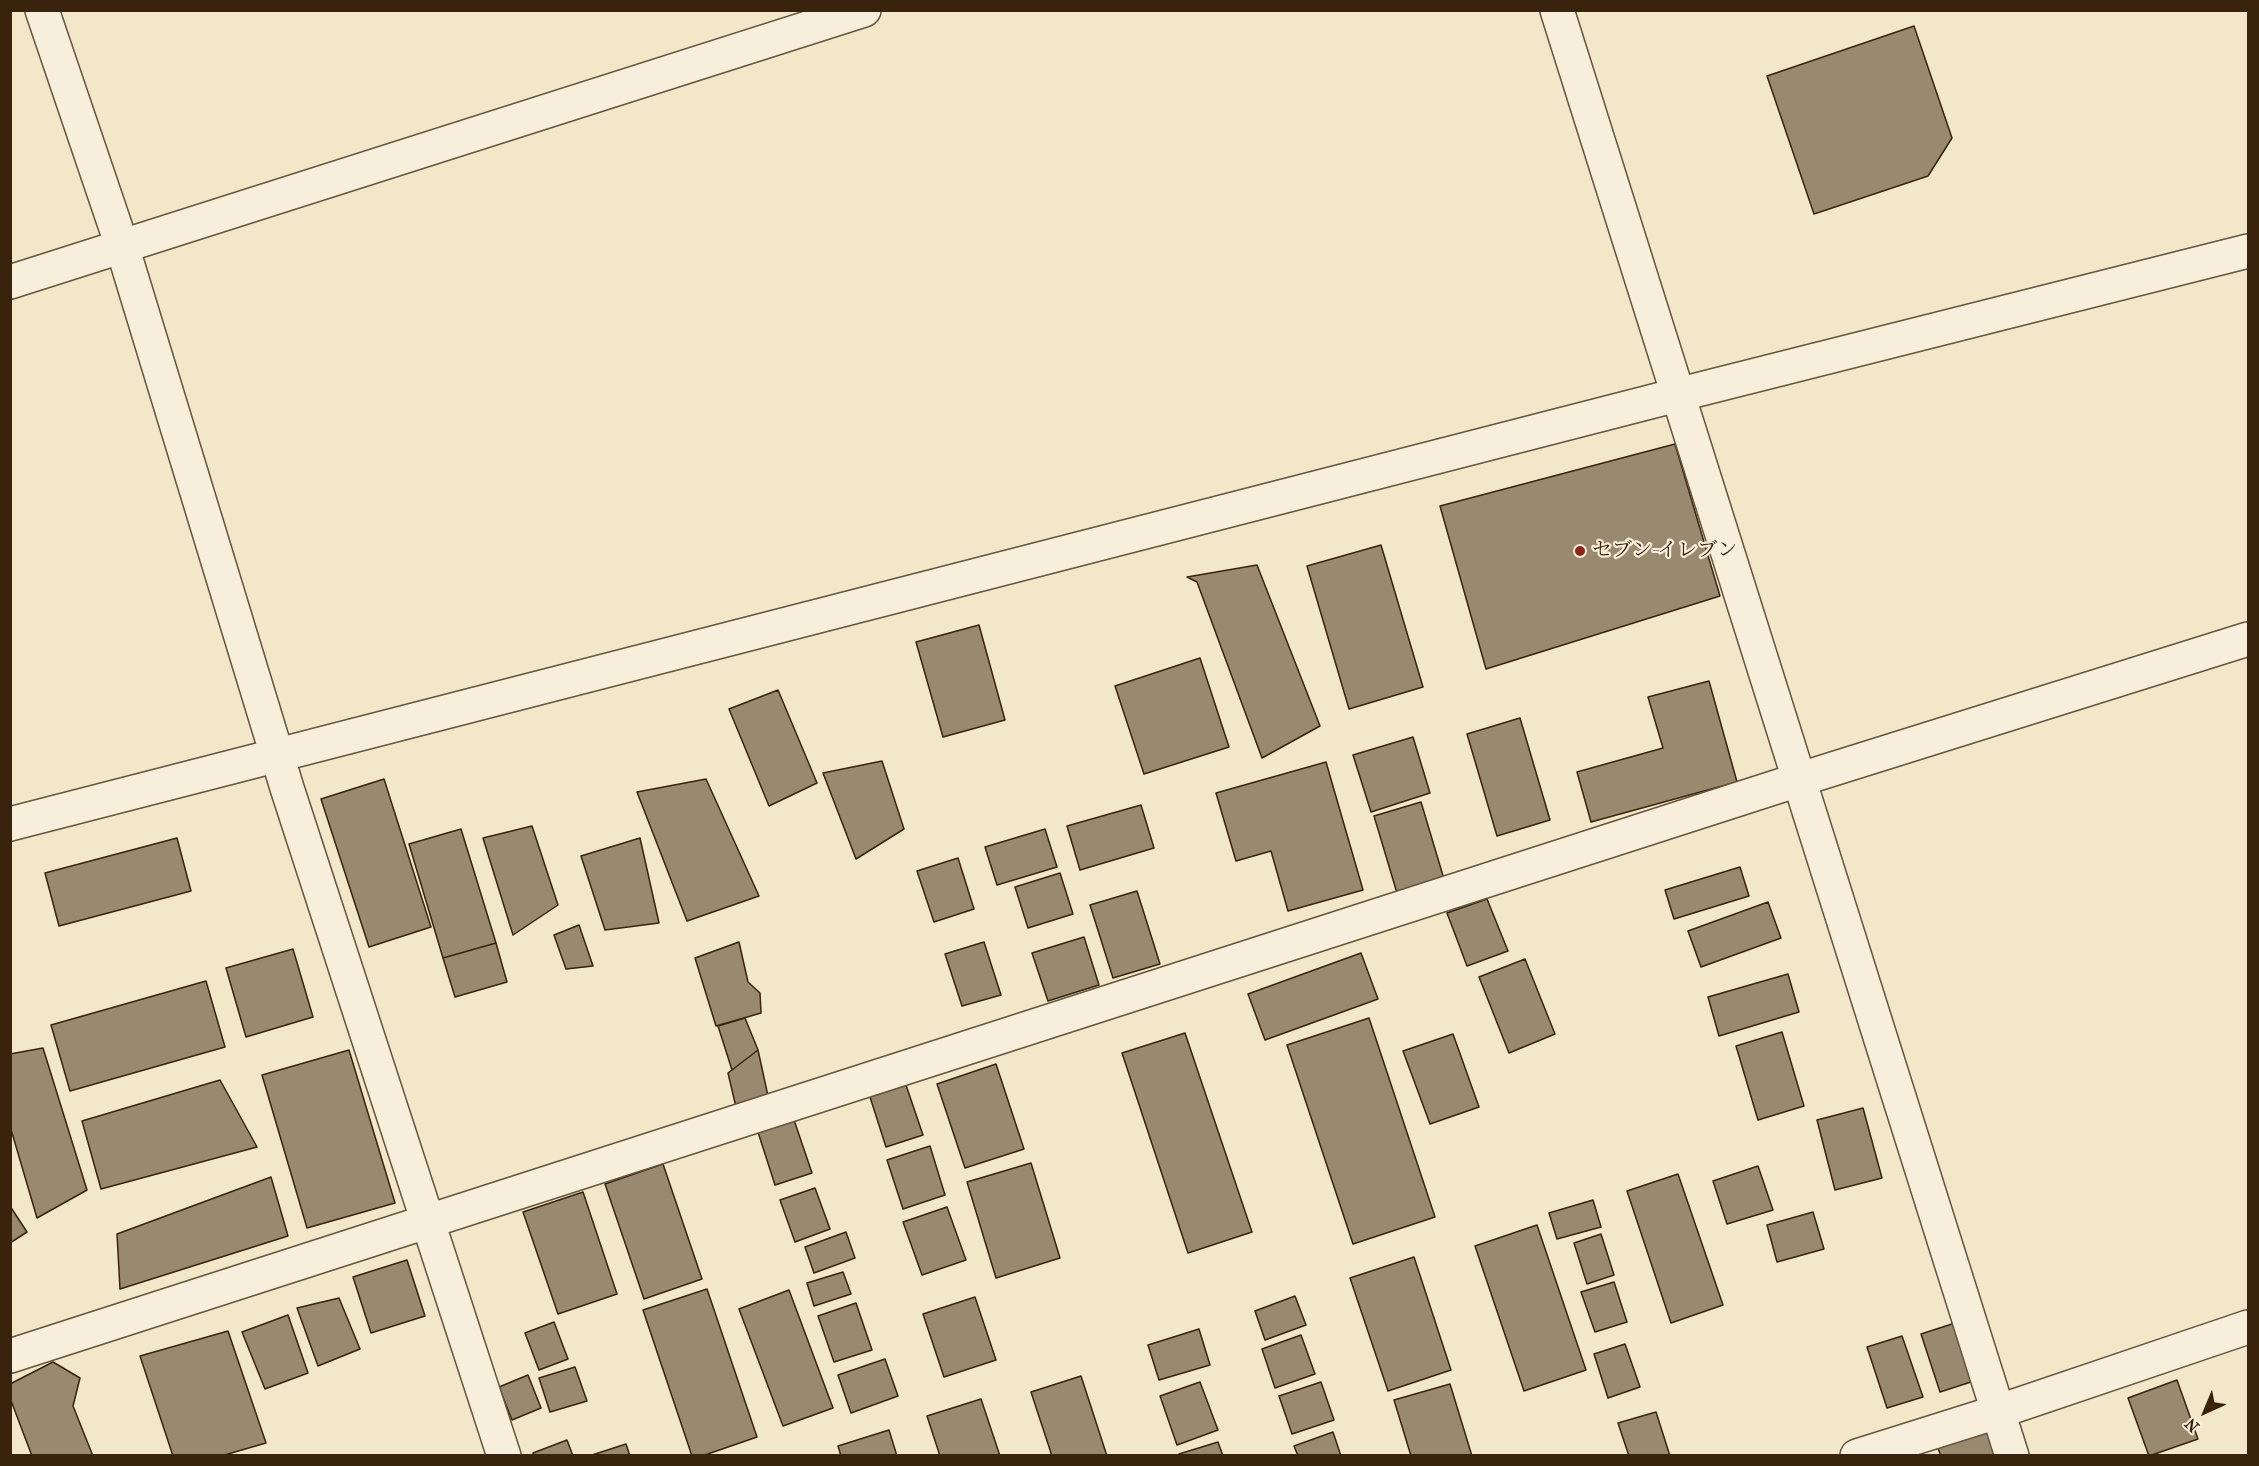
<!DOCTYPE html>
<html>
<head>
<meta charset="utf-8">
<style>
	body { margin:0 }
	#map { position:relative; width:2259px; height:1466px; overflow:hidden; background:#f2e7c9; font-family:"IM FELL French Canon",serif }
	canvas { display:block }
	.frame { position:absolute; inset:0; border:12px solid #39230d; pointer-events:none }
	.north { position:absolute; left:2175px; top:1382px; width:60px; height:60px; -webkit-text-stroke:4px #f7efdc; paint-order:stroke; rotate:224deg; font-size:16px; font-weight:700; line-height:24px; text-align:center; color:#39230d }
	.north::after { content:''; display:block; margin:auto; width:21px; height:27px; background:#39230d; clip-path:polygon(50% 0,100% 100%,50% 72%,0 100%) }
</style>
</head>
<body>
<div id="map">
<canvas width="2259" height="1466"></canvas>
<div class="frame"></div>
<div class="north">N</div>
</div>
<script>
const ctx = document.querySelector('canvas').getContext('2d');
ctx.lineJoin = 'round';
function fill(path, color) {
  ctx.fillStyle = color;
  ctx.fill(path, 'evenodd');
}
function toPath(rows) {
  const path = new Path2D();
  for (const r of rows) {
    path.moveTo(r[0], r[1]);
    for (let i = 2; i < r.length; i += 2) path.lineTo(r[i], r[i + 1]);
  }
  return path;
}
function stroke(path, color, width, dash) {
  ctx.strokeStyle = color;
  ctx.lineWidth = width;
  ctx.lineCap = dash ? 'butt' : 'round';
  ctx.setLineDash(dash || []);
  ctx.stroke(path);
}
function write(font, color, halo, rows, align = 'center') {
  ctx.font = font + ' "IM FELL French Canon","Noto Serif JP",serif';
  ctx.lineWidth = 4.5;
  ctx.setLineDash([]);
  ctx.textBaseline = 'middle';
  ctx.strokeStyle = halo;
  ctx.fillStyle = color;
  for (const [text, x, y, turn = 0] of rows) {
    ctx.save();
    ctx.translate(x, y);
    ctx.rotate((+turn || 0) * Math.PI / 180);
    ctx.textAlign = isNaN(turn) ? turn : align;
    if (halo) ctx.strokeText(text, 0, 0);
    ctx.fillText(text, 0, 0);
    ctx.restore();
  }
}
const building = toPath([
	[1914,26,1952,138,1928,176,1814,214,1767,76,1914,26],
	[1675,444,1720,596,1486,669,1440,506,1675,444],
	[1381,545,1423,687,1349,709,1307,566,1381,545],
	[1257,565,1320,726,1262,758,1197,582,1187,577,1257,565],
	[979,625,1005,720,943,737,916,642,979,625],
	[1200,658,1229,747,1144,774,1115,686,1200,658],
	[1709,681,1737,782,1591,822,1577,772,1663,748,1648,697,1709,681],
	[778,690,817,783,769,806,729,709,778,690],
	[1520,718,1550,820,1497,836,1467,734,1520,718],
	[1413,737,1430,793,1371,812,1353,755,1413,737],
	[882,761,904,829,856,859,823,773,882,761],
	[1326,762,1363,890,1288,911,1271,851,1236,861,1216,793,1326,762],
	[384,779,431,927,369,947,321,799,384,779],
	[706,779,759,896,687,921,637,792,706,779],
	[1421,802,1444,879,1397,893,1374,816,1421,802],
	[1141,805,1154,848,1080,870,1067,826,1141,805],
	[532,826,558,905,513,935,483,838,532,826],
	[461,829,496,943,443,958,409,844,461,829],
	[1045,829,1057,867,997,885,985,847,1045,829],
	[177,838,191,891,59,926,45,873,177,838],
	[640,838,659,923,605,930,581,856,640,838],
	[958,858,974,909,934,922,917,871,958,858],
	[1740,867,1749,896,1674,919,1665,890,1740,867],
	[1060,873,1073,914,1028,928,1015,887,1060,873],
	[1137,891,1160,964,1113,978,1090,905,1137,891],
	[1487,899,1508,951,1467,966,1447,913,1487,899],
	[1768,902,1781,938,1701,967,1688,931,1768,902],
	[579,925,593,966,566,969,554,935,579,925],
	[1084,937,1099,985,1048,1001,1032,953,1084,937],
	[739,942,748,982,760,993,761,1013,716,1026,695,958,739,942],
	[984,942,1001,995,962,1006,945,954,984,942],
	[496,943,507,982,455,997,443,958,496,943],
	[293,949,313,1017,246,1037,226,968,293,949],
	[1361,953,1378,999,1265,1040,1248,994,1361,953],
	[1525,959,1555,1034,1509,1053,1479,977,1525,959],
	[1788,974,1799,1012,1719,1036,1708,997,1788,974],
	[206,981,225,1047,70,1091,51,1025,206,981],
	[745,1018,758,1050,732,1070,718,1026,745,1018],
	[1369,1018,1435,1217,1353,1244,1287,1045,1369,1018],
	[1782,1032,1804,1106,1758,1120,1736,1046,1782,1032],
	[1185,1033,1252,1232,1188,1253,1122,1053,1185,1033],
	[1453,1034,1479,1107,1430,1124,1403,1051,1453,1034],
	[43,1048,87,1190,37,1218,10,1126,10,1054,43,1048],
	[349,1050,395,1203,307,1228,262,1075,349,1050],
	[758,1050,768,1096,736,1107,728,1073,758,1050],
	[996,1064,1024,1149,965,1168,937,1084,996,1064],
	[220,1080,257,1147,101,1189,82,1121,220,1080],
	[906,1085,923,1135,886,1147,870,1097,906,1085],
	[1863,1108,1882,1178,1835,1190,1817,1120,1863,1108],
	[793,1117,812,1173,775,1185,757,1129,793,1117],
	[930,1146,945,1195,903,1209,887,1160,930,1146],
	[1031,1163,1060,1258,996,1278,967,1182,1031,1163],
	[663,1164,702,1279,644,1299,605,1184,663,1164],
	[1758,1166,1773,1210,1727,1224,1713,1181,1758,1166],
	[1678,1174,1723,1305,1671,1323,1627,1191,1678,1174],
	[271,1177,288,1236,120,1289,117,1234,271,1177],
	[815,1188,830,1229,795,1242,780,1200,815,1188],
	[583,1192,617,1294,558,1314,523,1212,583,1192],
	[1593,1200,1601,1227,1557,1239,1549,1213,1593,1200],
	[10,1206,27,1232,10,1243,10,1206],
	[947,1207,966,1260,922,1275,903,1222,947,1207],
	[1813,1212,1824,1249,1777,1262,1767,1225,1813,1212],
	[1537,1225,1586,1370,1524,1391,1475,1246,1537,1225],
	[846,1232,855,1258,814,1273,805,1247,846,1232],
	[1601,1234,1614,1275,1587,1284,1574,1243,1601,1234],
	[1414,1257,1451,1370,1388,1391,1350,1278,1414,1257],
	[407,1260,425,1316,371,1333,353,1277,407,1260],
	[843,1272,851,1294,814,1306,807,1283,843,1272],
	[1614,1282,1627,1322,1595,1332,1581,1292,1614,1282],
	[707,1289,757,1437,702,1456,692,1456,643,1310,707,1289],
	[789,1290,833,1408,783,1426,739,1309,789,1290],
	[1295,1296,1306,1325,1265,1340,1255,1311,1295,1296],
	[975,1297,996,1360,944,1377,923,1314,975,1297],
	[339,1298,360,1349,318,1366,297,1308,339,1298],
	[856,1303,872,1350,834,1362,818,1316,856,1303],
	[288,1315,308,1373,265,1389,242,1332,288,1315],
	[554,1322,568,1359,539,1370,525,1333,554,1322],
	[1955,1323,1974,1381,1940,1392,1921,1334,1955,1323],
	[1199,1329,1210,1365,1159,1380,1148,1345,1199,1329],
	[228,1331,266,1443,221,1456,173,1456,140,1356,228,1331],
	[1301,1335,1315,1374,1275,1388,1262,1349,1301,1335],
	[1902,1336,1923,1397,1887,1408,1867,1347,1902,1336],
	[1625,1344,1640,1387,1608,1398,1594,1354,1625,1344],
	[885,1359,898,1396,851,1413,838,1375,885,1359],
	[53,1362,80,1378,73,1406,93,1456,32,1456,10,1398,10,1384,53,1362],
	[575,1367,587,1401,550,1412,539,1378,575,1367],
	[528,1375,541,1408,512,1420,499,1387,528,1375],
	[1081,1376,1107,1456,1052,1456,1031,1392,1081,1376],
	[2177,1380,2198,1439,2149,1456,2128,1398,2177,1380],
	[1200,1382,1218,1430,1177,1445,1160,1396,1200,1382],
	[1321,1382,1334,1420,1292,1434,1279,1396,1321,1382],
	[1450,1384,1472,1456,1411,1456,1394,1400,1450,1384],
	[981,1399,1000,1456,940,1456,927,1416,981,1399],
	[1656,1412,1670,1456,1629,1456,1618,1423,1656,1412],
	[1989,1428,1999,1456,1941,1456,1937,1446,1989,1428],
	[889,1430,897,1456,841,1456,838,1446,889,1430],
	[1333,1432,1341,1456,1298,1456,1294,1446,1333,1432],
	[567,1440,573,1456,534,1456,533,1453,567,1440],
	[1218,1442,1223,1456,1180,1456,1179,1454,1218,1442],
	[626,1444,630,1456,589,1456,626,1444]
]);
fill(building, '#99896f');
stroke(building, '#39230d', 1.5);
const minor = toPath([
	[42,10,122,246,287,788,504,1456],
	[1557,10,2012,1456],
	[10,282,864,10],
	[10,824,1677,395,2248,251],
	[10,1356,1801,779,2248,639],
	[1857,1456,1997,1412,2248,1327]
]);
stroke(minor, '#67543c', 36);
stroke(minor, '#f7efdc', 33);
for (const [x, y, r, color] of [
	[1580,551,6,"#8f2418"]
]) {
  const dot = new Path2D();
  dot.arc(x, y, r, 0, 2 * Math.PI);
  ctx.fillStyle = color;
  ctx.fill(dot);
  stroke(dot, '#f7efdc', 2);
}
write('20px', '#39230d', '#f7efdc', [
	["セブン-イレブン",1592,551]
], 'left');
</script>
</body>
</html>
